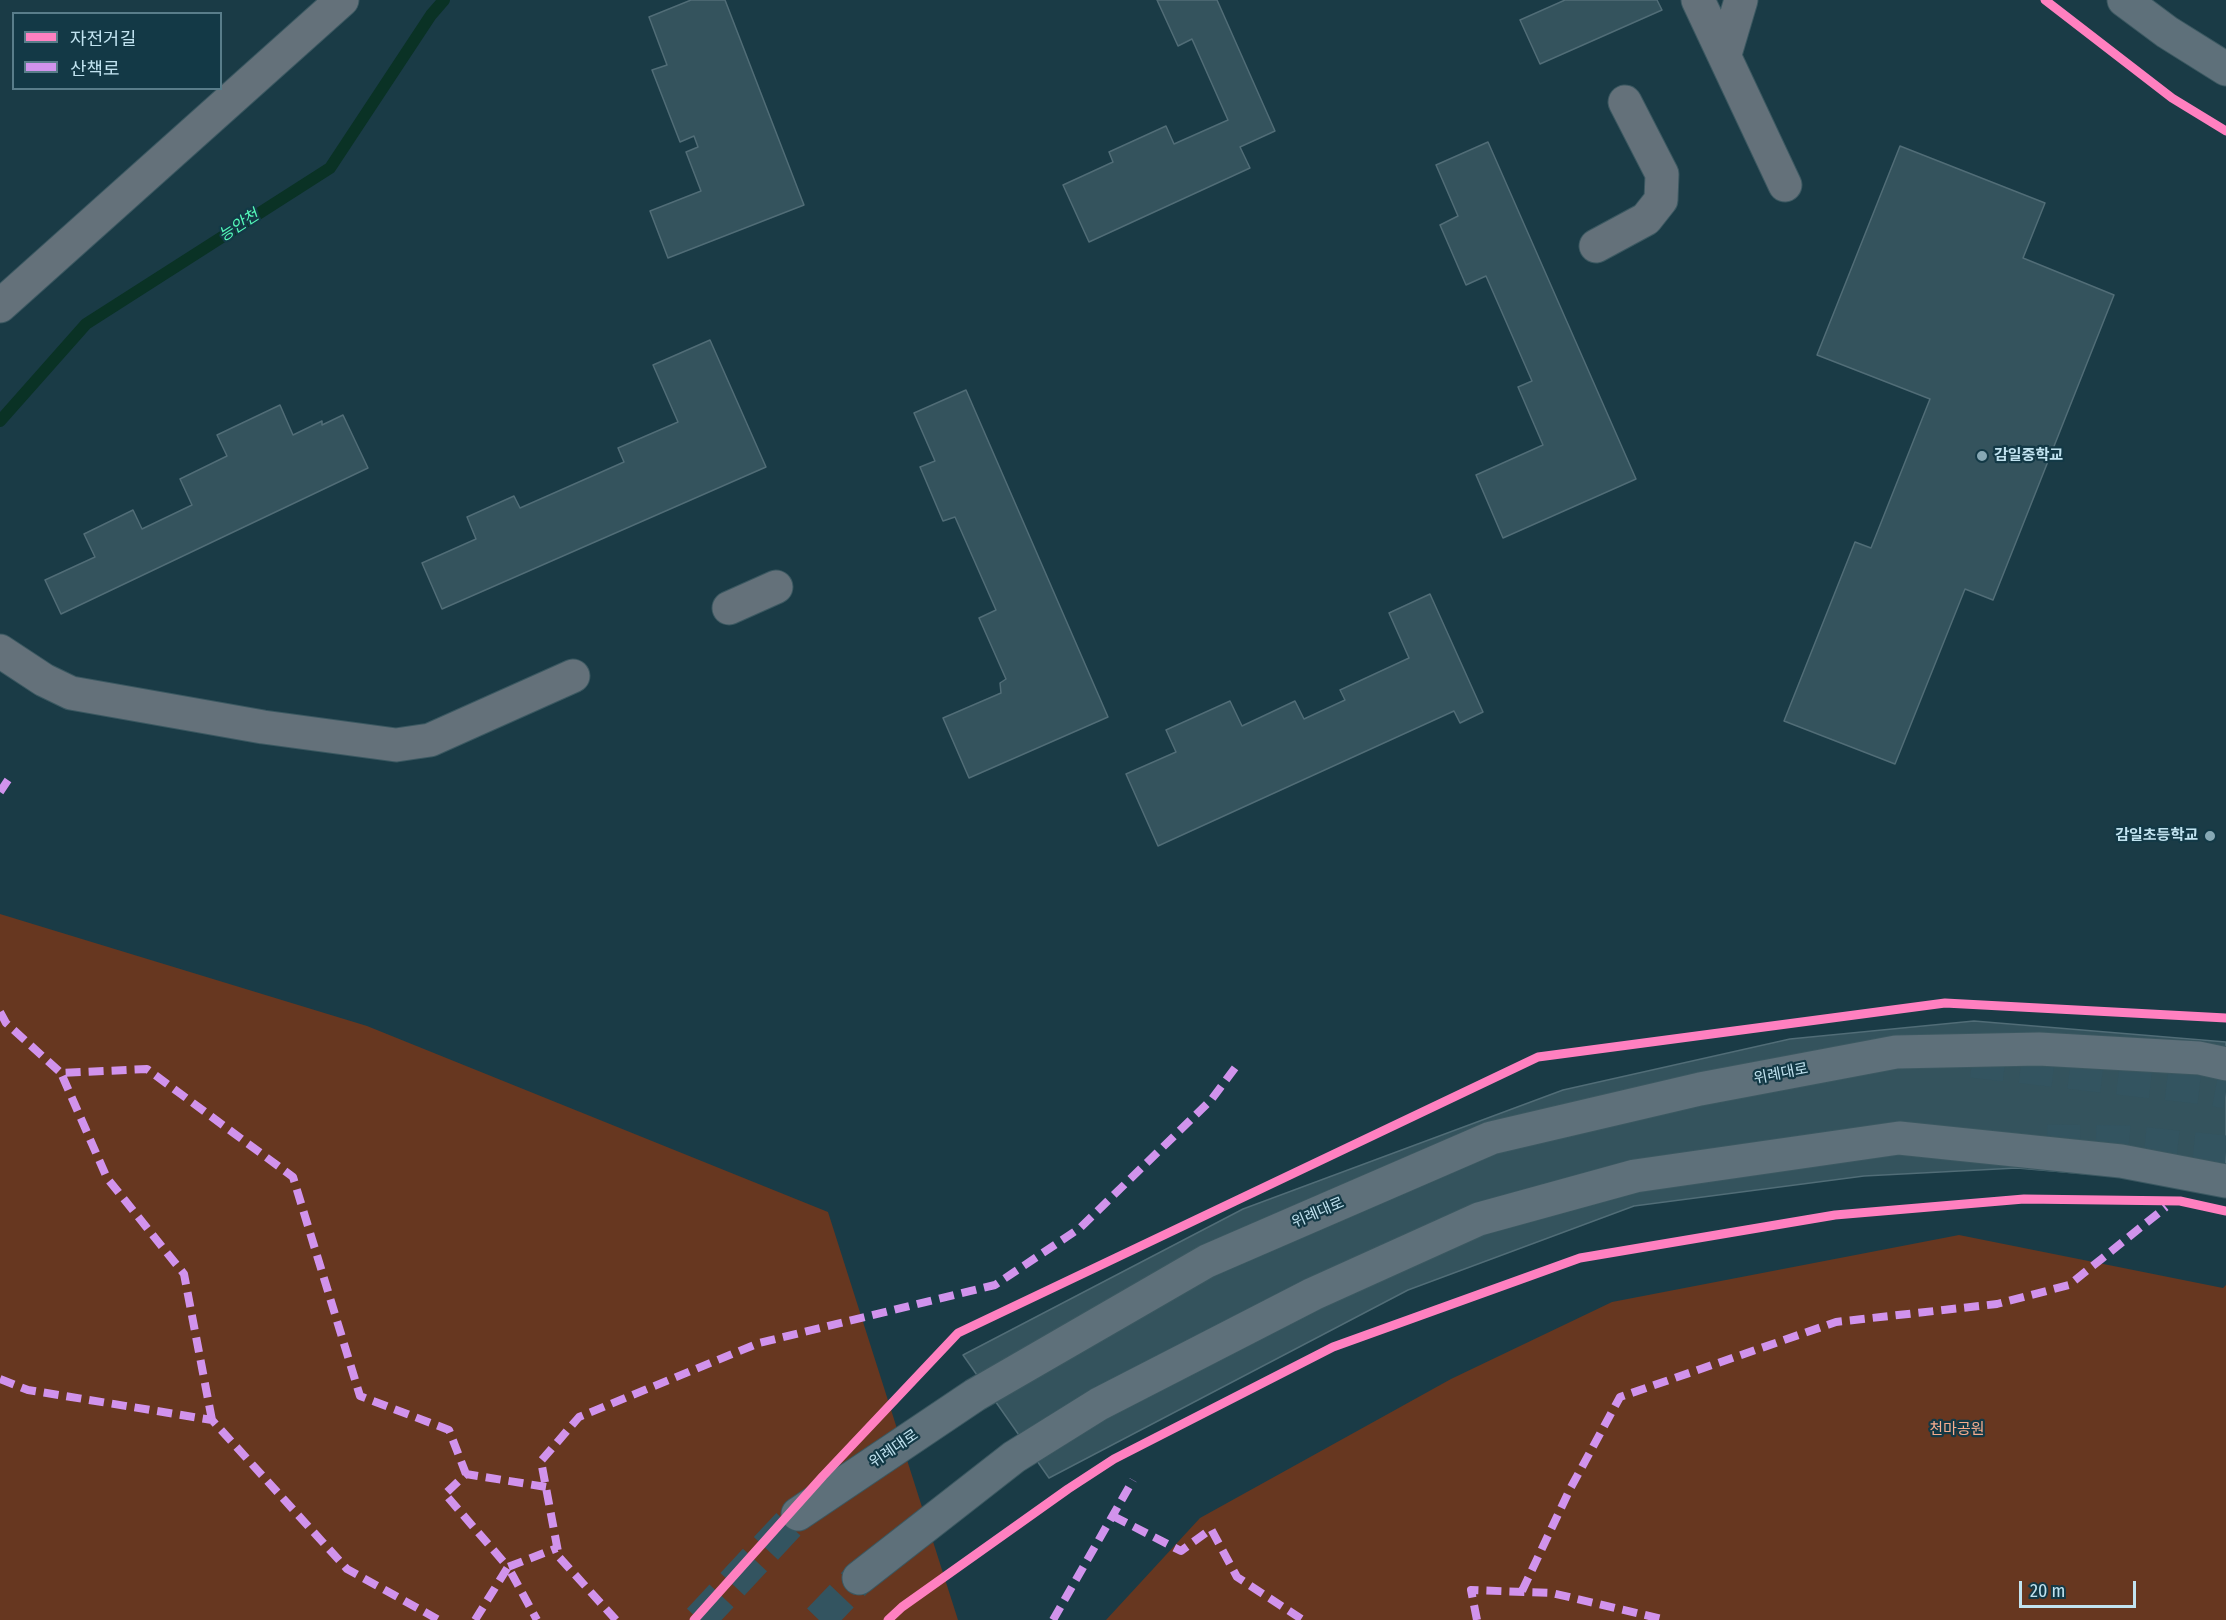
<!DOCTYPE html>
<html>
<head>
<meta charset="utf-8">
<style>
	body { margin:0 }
	#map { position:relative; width:2226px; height:1620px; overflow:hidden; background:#1a3b46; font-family:"Fira Sans Condensed","Noto Sans KR",sans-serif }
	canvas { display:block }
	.legend { position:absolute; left:12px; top:12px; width:210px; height:78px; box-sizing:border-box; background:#133946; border:2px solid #597d8a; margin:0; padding:8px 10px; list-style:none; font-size:18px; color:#c1e3f0 }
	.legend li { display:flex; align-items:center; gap:12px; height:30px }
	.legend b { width:30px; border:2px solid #597d8a }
	.scale { position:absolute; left:2019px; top:1581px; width:117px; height:27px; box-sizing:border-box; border:3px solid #c1e3f0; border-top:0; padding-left:8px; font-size:18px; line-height:21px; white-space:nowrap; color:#c1e3f0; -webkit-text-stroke:4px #133946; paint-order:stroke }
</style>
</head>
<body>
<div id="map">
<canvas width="2226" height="1620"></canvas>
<ul class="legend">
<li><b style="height:8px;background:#ff80c0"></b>자전거길</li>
<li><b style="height:8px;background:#d193ec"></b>산책로</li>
</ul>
<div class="scale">20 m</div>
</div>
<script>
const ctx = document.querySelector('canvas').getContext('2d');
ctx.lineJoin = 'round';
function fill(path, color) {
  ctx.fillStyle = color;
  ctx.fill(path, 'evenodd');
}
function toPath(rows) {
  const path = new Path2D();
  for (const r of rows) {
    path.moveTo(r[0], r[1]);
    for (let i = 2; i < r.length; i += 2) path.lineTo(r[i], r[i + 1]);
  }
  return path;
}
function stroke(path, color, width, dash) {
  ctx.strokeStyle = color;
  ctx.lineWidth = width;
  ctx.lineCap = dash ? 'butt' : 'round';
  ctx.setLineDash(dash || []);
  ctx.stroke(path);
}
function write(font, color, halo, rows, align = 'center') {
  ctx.font = font + ' "Fira Sans Condensed","Noto Sans KR",sans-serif';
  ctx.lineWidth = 4.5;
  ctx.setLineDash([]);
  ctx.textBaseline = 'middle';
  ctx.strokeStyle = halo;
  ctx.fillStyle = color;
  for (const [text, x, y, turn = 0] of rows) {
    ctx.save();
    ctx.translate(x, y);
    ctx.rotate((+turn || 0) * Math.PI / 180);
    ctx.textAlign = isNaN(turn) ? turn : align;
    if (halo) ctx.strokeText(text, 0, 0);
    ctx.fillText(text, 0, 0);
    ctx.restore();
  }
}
fill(toPath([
	[0,914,367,1026,828,1212,958,1620,0,1620],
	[1959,1235,2223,1288,2226,1285,2226,1620,1106,1620,1200,1518,1451,1379,1612,1302]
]), '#673720');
stroke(toPath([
	[0,421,86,324,330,168,431,15,444,0]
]), '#0a3225', 12);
const building = toPath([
	[691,0,725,0,804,205,668,258,650,211,701,191,686,152,698,147,694,136,680,142,652,70,667,65,649,17,691,0],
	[1157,0,1217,0,1275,131,1240,147,1250,168,1089,242,1063,185,1113,162,1109,152,1166,126,1174,144,1228,120,1192,39,1178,46,1157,0],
	[1565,0,1657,0,1662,10,1540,64,1520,20,1565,0],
	[1488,142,1636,479,1503,538,1476,475,1543,445,1518,387,1532,381,1486,276,1466,285,1440,225,1458,216,1436,165,1488,142],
	[1900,146,2045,203,2023,258,2114,295,1993,600,1965,589,1895,764,1784,721,1855,542,1871,548,1930,399,1817,355,1900,146],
	[710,340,766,467,442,609,422,563,476,539,467,517,514,496,520,508,624,462,618,448,678,422,653,365,710,340],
	[966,390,1108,717,969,778,943,718,1001,693,1000,683,1006,679,979,618,996,610,955,517,943,521,920,467,935,461,914,413,966,390],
	[280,405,293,435,322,421,322,425,343,415,368,468,61,614,45,580,95,557,84,534,133,510,142,529,192,505,180,479,227,456,217,435,280,405],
	[1430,594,1483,712,1460,723,1454,711,1158,846,1126,774,1176,752,1166,730,1230,701,1242,726,1295,701,1304,719,1345,700,1340,690,1409,658,1389,613,1430,594],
	[1974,1021,2226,1042,2226,1191,2182,1182,2017,1168,1864,1176,1634,1206,1408,1290,1049,1478,963,1355,1243,1209,1563,1090,1790,1039,1974,1021]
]);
fill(building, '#34535d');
stroke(building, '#516d77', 1.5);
stroke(toPath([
	[1972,1061,2204,1088,2226,1092],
	[2047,1141,2128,1142,2226,1152],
	[699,1620,798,1514],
	[819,1620,859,1578]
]), '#335460', 33, [33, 16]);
const minor = toPath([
	[1698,0,1785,185],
	[1725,54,1741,0],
	[1596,246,1646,219,1661,200,1662,174,1625,102],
	[0,306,342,0],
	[729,608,776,587],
	[0,651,44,680,71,693,263,727,396,745,430,740,573,676]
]);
const major = toPath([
	[2124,0,2167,32,2226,69],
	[798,1514,975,1395,1207,1261,1491,1138,1700,1089,1896,1052,2039,1049,2199,1058,2226,1064],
	[859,1578,1014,1457,1099,1404,1313,1294,1479,1219,1635,1176,1899,1138,2121,1161,2226,1181]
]);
stroke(minor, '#3b5861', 35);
stroke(major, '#3b5861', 35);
stroke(minor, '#64717a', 33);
stroke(major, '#5e707a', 33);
stroke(toPath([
	[0,792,8,780],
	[0,1012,6,1023,61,1073],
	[0,1379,28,1390,212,1420,347,1569,439,1620],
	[212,1420,184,1274,107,1178,61,1073,147,1069,293,1177,360,1396,449,1430,466,1474],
	[546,1487,466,1474,445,1494,508,1567,557,1548],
	[1113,1516,1181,1551,1211,1529,1237,1577,1303,1620],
	[1522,1591,1570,1489,1620,1397,1836,1322,1997,1304,2069,1285,2166,1207],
	[475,1620,508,1567,537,1620],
	[616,1620,559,1557,541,1461,579,1417,759,1343,995,1285,1080,1228,1211,1100,1238,1064],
	[1053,1620,1133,1480],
	[1477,1620,1471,1590,1552,1593,1666,1620]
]), '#d193ec', 8, [15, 8]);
stroke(toPath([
	[2045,0,2172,98,2226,131],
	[694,1620,823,1476,958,1333,1538,1057,1945,1003,2226,1018],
	[888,1620,902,1607,1068,1489,1114,1459,1333,1347,1580,1258,1835,1215,2024,1199,2180,1201,2226,1211]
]), '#ff80c0', 9);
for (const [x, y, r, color] of [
	[1982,456,6,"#87a8b4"],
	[2210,836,6,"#87a8b4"]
]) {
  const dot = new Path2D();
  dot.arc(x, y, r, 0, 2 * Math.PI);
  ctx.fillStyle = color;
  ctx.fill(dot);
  stroke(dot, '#133946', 2);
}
write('bold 15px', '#c1e3f0', '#133946', [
	["감일중학교",1994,456],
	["감일초등학교",2198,836,"right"]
], 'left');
write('15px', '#c1e3f0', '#133946', [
	["위례대로",1781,1074,-11],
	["위례대로",1318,1213,-23],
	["위례대로",894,1449,-34]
]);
write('15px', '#f6ac8d', '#133946', [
	["천마공원",1957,1430]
]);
write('italic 16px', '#54f8b8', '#133946', [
	["능안천",239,226,-33]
]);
</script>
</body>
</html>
